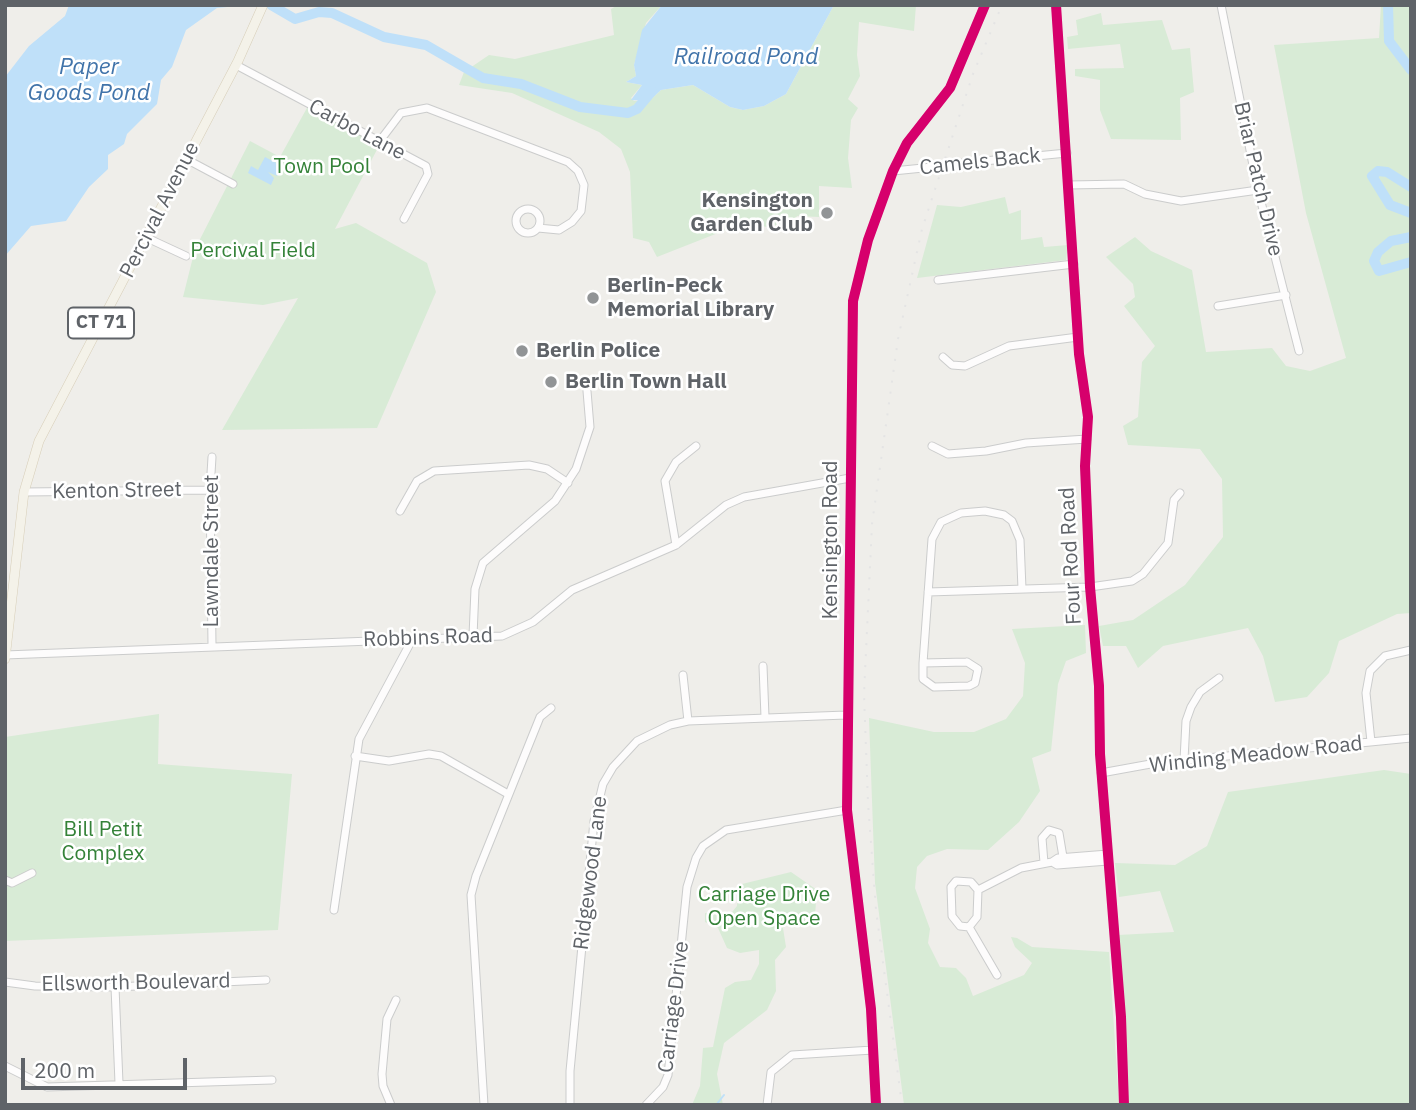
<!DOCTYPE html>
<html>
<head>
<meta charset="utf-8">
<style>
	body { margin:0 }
	#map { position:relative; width:1416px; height:1110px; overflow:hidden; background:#efeeea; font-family:"IBM Plex Sans",sans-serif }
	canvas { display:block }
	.frame { position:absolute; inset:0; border:7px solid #5f6368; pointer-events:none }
	.scale { position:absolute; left:21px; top:1058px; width:166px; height:32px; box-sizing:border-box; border:4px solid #5f6368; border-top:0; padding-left:9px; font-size:21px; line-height:24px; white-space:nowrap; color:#5f6368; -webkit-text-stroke:5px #fff; paint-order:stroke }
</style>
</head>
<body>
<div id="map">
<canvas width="1416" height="1110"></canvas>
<div class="frame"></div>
<div class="scale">200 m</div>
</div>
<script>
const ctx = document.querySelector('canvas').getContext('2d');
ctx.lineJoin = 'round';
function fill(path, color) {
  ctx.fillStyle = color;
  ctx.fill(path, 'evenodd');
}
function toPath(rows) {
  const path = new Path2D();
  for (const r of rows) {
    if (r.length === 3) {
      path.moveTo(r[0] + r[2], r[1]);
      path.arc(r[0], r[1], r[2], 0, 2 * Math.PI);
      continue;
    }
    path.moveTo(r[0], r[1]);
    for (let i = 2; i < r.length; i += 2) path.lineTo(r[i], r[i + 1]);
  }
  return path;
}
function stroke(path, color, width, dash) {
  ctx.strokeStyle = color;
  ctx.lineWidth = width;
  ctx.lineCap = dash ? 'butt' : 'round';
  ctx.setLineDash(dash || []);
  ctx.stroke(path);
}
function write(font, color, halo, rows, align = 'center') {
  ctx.font = font + ' "IBM Plex Sans",sans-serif';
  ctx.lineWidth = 5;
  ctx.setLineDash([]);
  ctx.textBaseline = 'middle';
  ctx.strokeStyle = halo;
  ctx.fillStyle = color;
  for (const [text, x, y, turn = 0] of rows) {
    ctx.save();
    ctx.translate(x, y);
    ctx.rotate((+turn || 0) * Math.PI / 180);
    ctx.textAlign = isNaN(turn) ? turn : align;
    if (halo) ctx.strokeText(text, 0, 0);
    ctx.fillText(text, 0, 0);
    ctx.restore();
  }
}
fill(toPath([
	[618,5,662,5,646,23,634,65,636,76,626,82,642,85,631,98,634,101,649,101,661,90,693,85,730,107,743,110,764,106,786,94,834,5,916,5,914,31,859,22,857,55,860,76,848,99,858,108,851,120,848,158,852,188,819,186,819,217,797,216,790,230,783,231,746,222,657,257,649,242,633,238,630,172,621,149,599,132,512,93,459,85,464,72,489,55,515,59,614,35,611,9],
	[1381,5,1411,5,1411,613,1397,614,1339,641,1329,673,1307,697,1275,702,1263,656,1248,628,1163,646,1138,668,1126,646,1103,646,1099,626,1133,620,1185,585,1223,537,1222,479,1200,449,1128,445,1123,426,1138,417,1142,362,1155,346,1124,306,1135,297,1133,284,1106,257,1135,237,1151,251,1192,270,1206,352,1272,348,1286,366,1310,371,1346,358,1306,213,1274,45,1379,38],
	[1101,13,1103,25,1162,20,1172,50,1190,48,1194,92,1180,98,1181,140,1111,139,1100,110,1100,80,1075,76,1075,69,1124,68,1120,44,1068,49,1067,37,1078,35,1076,20],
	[308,106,380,144,335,229,356,223,427,263,436,292,377,428,222,430,298,298,263,305,183,297,195,249,250,141,280,157],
	[1005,197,1009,214,1021,210,1021,240,1042,237,1044,247,1068,245,1066,260,917,278,937,205,961,207],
	[1085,625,1086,653,1066,661,1058,684,1051,751,1032,758,1040,791,1019,822,988,850,947,849,927,856,917,867,915,888,930,929,928,943,940,967,956,968,966,978,973,996,1024,975,1032,963,1015,947,1011,937,1017,938,1032,947,1109,952,1119,1103,904,1105,875,883,869,718,934,732,974,732,1006,719,1023,696,1025,663,1012,629],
	[159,714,158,764,292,774,278,930,5,941,5,737],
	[1384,770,1411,774,1411,1105,1128,1105,1118,935,1174,932,1160,891,1119,897,1115,863,1175,865,1207,846,1228,792],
	[791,872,817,890,815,915,807,922,798,919,783,928,786,947,775,960,776,991,767,1010,724,1043,717,1074,723,1105,692,1105,700,1086,703,1048,713,1047,725,988,735,982,751,980,759,964,759,950,740,953,727,948,718,928,705,922,705,913,728,917,737,906,738,885]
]), '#d8ebd6');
fill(toPath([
	[69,5,248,5,217,8,186,30,172,67,161,80,157,104,127,134,124,144,108,155,108,169,89,187,66,221,31,226,5,256,5,77,29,46,65,16],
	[662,5,834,5,786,94,764,106,743,110,730,107,693,85,661,90,649,101,631,100,642,85,626,82,636,76,634,65,642,30],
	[265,157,282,166,277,176,268,172,274,178,271,185,248,173,251,166,258,170]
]), '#bfe0f9');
stroke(toPath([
	[716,1105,724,1095]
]), '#bfe0f9', 2);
stroke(toPath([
	[271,5,295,19,319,12,332,13,384,37,426,45,483,78,521,84,580,107,628,113,637,109,652,91],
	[1388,5,1389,41,1411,70],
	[1411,187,1387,172,1378,171,1372,176,1390,205,1411,213],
	[1411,237,1391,241,1378,252,1374,261,1379,271,1411,262]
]), '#bfe0f9', 10);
const minor = toPath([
	[1056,5,1079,354,1088,417,1085,466,1090,587,1099,686,1100,754,1121,1017,1124,1105],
	[1221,5,1258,190,1299,351],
	[236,65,426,166,428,174,404,219],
	[379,142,401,113,427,108,568,162,578,171,584,185,581,211,572,222,559,230,538,228],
	[186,159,233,184],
	[953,164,1067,153],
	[893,171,923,168],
	[1069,185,1124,184,1145,194,1181,201,1258,190],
	[528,221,12],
	[145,237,186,256],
	[938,280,1074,264],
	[1218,306,1286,295],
	[943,357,952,365,965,366,1009,346,1078,337],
	[932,446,948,454,986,451,1026,443,1087,439],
	[24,492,210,490],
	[400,511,417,481,434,471,529,465,547,469,568,483],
	[676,545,665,481,676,462,696,446],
	[928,592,1090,587,1132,581,1143,574,1168,543,1174,500,1180,493],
	[473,636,475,589,483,563,555,501,576,469,590,427,587,391],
	[212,645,210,490,212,457],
	[5,655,502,636,533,622,572,590,676,545,726,505,744,497,850,478],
	[967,662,978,669,975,683,969,686,934,687,923,679,923,663,967,662],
	[923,663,932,539,941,522,961,513,985,511,1004,515,1012,521,1020,540,1022,589],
	[763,666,765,717],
	[683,675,688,721],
	[1371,742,1366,693,1370,671,1385,656,1411,650],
	[355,756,389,761,429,754,441,756,508,794],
	[1184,760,1186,721,1191,707,1200,692,1219,678],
	[1101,773,1156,763,1411,738],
	[1108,854,1058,858,1052,862,1057,865,1108,861],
	[1044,863,1042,838,1049,830,1059,833,1063,857],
	[5,880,12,883,32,873],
	[978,890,977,917,969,927,960,926,952,916,951,887,956,881,971,882,978,890,1021,868,1052,862],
	[334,910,359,739,413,638],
	[969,927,997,975],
	[5,982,35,986,115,987,266,980],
	[115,987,119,1083],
	[5,1066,47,1087,272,1080],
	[391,1105,383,1086,382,1074,387,1019,396,1000],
	[484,1105,471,895,476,876,540,717,551,708],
	[570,1105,570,1071,594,821,603,784,613,767,637,741,670,725,688,721,846,715],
	[646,1105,663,1087,668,1075,687,887,696,858,703,846,726,830,847,810],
	[767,1105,771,1072,792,1055,873,1050],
	[876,1105,871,1009,847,810,853,301,868,240,893,171,907,143,950,88,985,5]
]);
const major = toPath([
	[5,659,24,492,39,441,238,61,263,5]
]);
stroke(minor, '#cbcccc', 9);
stroke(major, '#d7ceb8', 10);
stroke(minor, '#fdfcfc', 7);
stroke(major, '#f4f2e9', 9);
stroke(toPath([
	[902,1105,876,910,868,803,864,694,872,524,898,339,922,229,973,74,1002,5]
]), '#e4e4e4', 2, [2, 9]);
const minorBridge = toPath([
	[923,168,953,164]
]);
stroke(minorBridge, '#cbcccc', 9, []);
stroke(minorBridge, '#fdfcfc', 7);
stroke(toPath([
	[1056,5,1079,354,1088,417,1085,466,1090,587,1099,686,1100,754,1121,1017,1124,1105],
	[876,1105,871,1009,847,810,853,301,868,240,893,171,907,143,950,88,985,5]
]), '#d6006c', 10);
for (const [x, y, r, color] of [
	[827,213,7,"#919496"],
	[593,298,7,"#919496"],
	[522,351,7,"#919496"],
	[551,382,7,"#919496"]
]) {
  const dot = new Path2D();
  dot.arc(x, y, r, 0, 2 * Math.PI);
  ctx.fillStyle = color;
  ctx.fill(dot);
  stroke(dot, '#fff', 2.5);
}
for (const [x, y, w] of [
	[101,323,66]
]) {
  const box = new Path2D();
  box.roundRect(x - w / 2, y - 15.5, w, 31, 5);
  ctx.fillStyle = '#fff';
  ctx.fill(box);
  stroke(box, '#5f6368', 2);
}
write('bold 19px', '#5f6368', null, [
	["CT 71",101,323]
]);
write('21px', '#5f6368', '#fff', [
	["Carbo Lane",357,130,28],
	["Camels Back",980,162,-6],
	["Briar Patch Drive",1258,179,77],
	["Percival Avenue",160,210,-63],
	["Kenton Street",117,491,-1],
	["Kensington Road",831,540,-90],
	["Lawndale Street",212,551,-90],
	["Four Rod Road",1071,556,-93],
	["Robbins Road",428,638,-2],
	["Winding Meadow Road",1256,755,-6],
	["Ridgewood Lane",591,873,-83],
	["Ellsworth Boulevard",136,983,-1],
	["Carriage Drive",674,1007,-83]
]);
write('21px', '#348238', '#fff', [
	["Town Pool",322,167],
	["Percival Field",253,251],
	["Bill Petit",103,830],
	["Complex",103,854],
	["Carriage Drive",764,895],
	["Open Space",764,919]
]);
write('bold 21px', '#5f6368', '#fff', [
	["Kensington",813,201,"right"],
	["Garden Club",813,225,"right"],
	["Berlin-Peck",607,286],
	["Memorial Library",607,310],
	["Berlin Police",536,351],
	["Berlin Town Hall",565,382]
], 'left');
write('italic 23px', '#4174aa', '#fff', [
	["Railroad Pond",746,57],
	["Paper",89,67],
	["Goods Pond",89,93]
]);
</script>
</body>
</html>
